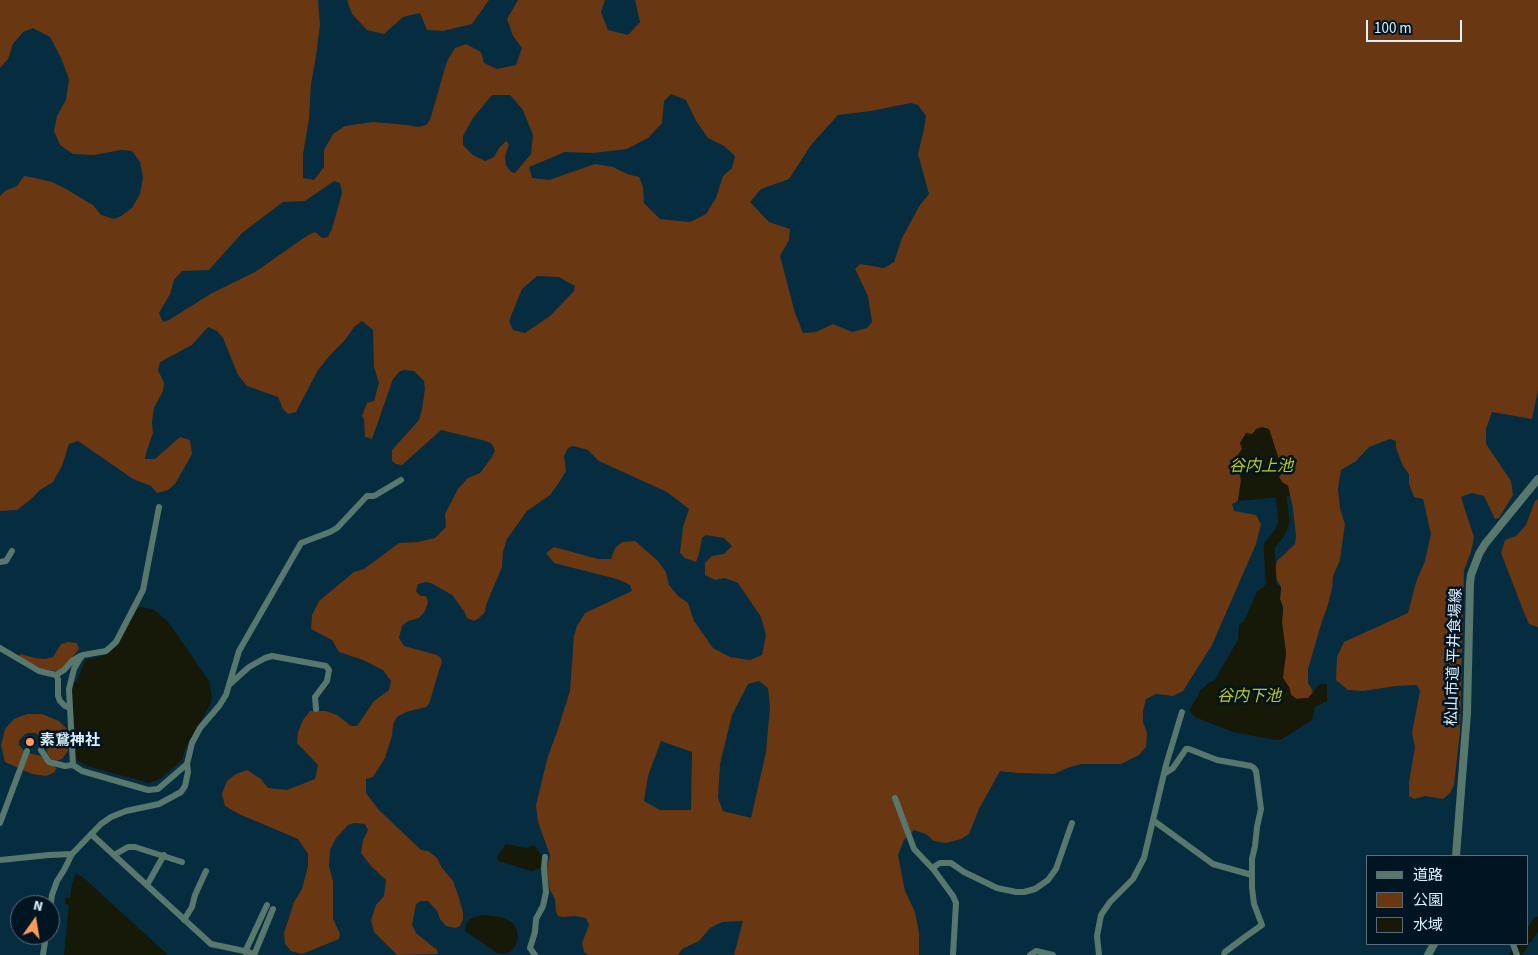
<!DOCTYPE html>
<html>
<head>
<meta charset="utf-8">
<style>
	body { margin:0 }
	#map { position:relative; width:1538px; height:955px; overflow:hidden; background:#052d3f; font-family:"Source Sans 3","Noto Sans JP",sans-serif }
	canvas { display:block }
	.legend { position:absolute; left:1366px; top:855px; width:162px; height:90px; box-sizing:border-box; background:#001422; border:1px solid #586c79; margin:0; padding:6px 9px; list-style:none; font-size:15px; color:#dcf0fc }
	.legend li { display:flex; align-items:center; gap:10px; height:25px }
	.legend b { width:25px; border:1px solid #586c79 }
	.north { position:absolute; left:10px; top:895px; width:50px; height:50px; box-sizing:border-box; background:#001422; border:1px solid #586c79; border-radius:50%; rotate:13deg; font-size:14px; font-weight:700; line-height:20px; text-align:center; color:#dcf0fc }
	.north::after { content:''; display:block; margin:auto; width:18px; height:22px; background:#fe9b59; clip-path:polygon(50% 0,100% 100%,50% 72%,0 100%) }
	.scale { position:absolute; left:1366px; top:20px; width:96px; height:22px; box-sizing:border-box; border:2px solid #dcf0fc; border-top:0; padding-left:6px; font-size:15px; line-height:18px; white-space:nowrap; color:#dcf0fc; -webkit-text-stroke:4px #001422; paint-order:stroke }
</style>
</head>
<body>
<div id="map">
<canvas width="1538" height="955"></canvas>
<ul class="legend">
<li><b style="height:6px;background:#58786e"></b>道路</li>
<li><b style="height:14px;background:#693712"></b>公園</li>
<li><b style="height:14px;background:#161808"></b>水域</li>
</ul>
<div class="north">N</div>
<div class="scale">100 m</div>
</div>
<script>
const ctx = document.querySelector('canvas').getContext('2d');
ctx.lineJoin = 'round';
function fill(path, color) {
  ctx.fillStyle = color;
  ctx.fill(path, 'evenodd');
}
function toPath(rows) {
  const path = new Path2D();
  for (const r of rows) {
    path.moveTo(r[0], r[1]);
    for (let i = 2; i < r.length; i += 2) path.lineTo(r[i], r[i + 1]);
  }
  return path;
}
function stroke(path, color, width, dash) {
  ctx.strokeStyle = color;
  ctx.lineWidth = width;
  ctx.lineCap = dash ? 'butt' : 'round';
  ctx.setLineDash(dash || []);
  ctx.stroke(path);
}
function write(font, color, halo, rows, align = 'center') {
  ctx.font = font + ' "Source Sans 3","Noto Sans JP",sans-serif';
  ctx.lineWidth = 5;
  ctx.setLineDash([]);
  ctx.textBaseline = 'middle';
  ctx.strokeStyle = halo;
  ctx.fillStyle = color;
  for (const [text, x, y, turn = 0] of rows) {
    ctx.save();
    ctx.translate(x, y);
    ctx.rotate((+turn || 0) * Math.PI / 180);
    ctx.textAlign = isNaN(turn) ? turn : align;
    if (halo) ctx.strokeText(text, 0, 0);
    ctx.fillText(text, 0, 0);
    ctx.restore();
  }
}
fill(toPath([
	[0,0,318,0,320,25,316,56,311,84,309,119,303,154,303,178,314,180,324,167,324,150,333,134,345,126,373,122,407,125,418,127,426,125,430,120,447,61,455,48,466,44,481,52,484,63,497,69,516,65,522,48,513,36,507,19,518,0,605,0,601,12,608,30,628,35,640,22,635,0,1538,0,1538,390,1532,419,1492,412,1486,429,1486,444,1511,481,1513,495,1499,518,1495,519,1484,496,1472,493,1461,497,1474,537,1471,552,1464,570,1460,731,1454,785,1450,793,1443,799,1425,796,1414,799,1409,796,1409,782,1415,747,1412,733,1420,691,1417,685,1396,686,1363,691,1348,690,1336,680,1337,657,1344,642,1408,613,1416,582,1425,561,1431,534,1423,499,1414,497,1409,484,1409,474,1403,466,1396,448,1396,441,1390,439,1369,447,1356,461,1341,470,1338,489,1340,508,1345,524,1340,560,1333,576,1332,589,1327,608,1322,621,1308,669,1308,683,1311,688,1313,693,1308,698,1296,699,1291,695,1289,687,1282,679,1286,653,1282,623,1283,607,1280,599,1281,587,1274,574,1277,561,1295,544,1296,536,1293,508,1288,486,1282,482,1279,477,1278,457,1269,429,1242,449,1238,455,1241,481,1238,501,1232,504,1234,511,1256,515,1261,524,1256,544,1212,645,1183,691,1173,696,1156,694,1146,699,1143,711,1143,722,1147,733,1146,747,1139,755,1121,764,1081,764,1067,768,1054,774,1017,773,1000,771,979,809,969,834,961,839,946,843,934,841,926,834,914,830,904,840,898,855,905,891,915,912,919,933,919,955,734,955,743,921,722,922,710,928,699,941,682,949,678,955,588,955,584,952,582,943,589,925,586,918,575,916,563,917,558,916,556,911,555,899,550,890,548,877,547,870,550,855,538,822,536,805,548,756,557,732,570,691,574,636,577,626,585,613,632,591,630,585,617,579,554,563,546,553,554,547,598,559,611,559,615,548,622,542,635,541,657,560,666,572,669,585,678,596,688,603,694,621,713,648,730,657,750,660,762,655,766,635,761,617,738,583,725,578,715,580,705,575,705,563,712,556,724,554,732,546,724,538,706,535,702,538,699,554,696,562,685,558,680,553,683,527,689,509,667,492,599,461,588,450,573,446,568,448,564,456,566,471,558,484,550,495,527,511,507,539,503,552,502,567,486,605,485,612,479,618,474,621,467,618,464,611,452,595,431,583,426,582,418,584,416,591,420,596,426,596,428,602,425,611,419,618,408,621,402,626,399,638,404,646,437,655,440,657,442,661,429,704,426,707,406,712,397,717,393,725,392,736,385,758,373,777,366,779,366,793,378,809,421,850,428,851,437,858,442,868,453,881,458,895,463,912,463,919,460,926,456,928,446,926,440,919,437,911,428,901,421,901,416,904,412,925,416,933,437,950,438,954,397,955,374,932,371,920,376,905,384,896,386,880,371,866,361,853,363,840,368,830,365,824,354,823,348,825,336,838,330,850,329,866,333,881,333,919,340,934,339,939,302,954,291,951,285,944,284,933,294,902,302,889,308,866,308,854,298,839,239,814,225,806,222,794,227,781,236,774,247,770,261,779,268,788,287,790,315,779,318,765,297,743,298,732,303,720,310,711,326,711,337,715,351,726,357,726,374,701,389,690,391,681,383,670,363,660,339,652,332,640,311,629,312,615,319,601,354,572,364,569,399,543,418,542,435,538,446,527,445,514,458,489,468,478,480,473,492,457,495,450,491,443,482,440,441,430,402,465,396,464,392,461,392,450,419,420,422,409,425,389,424,381,414,371,404,370,400,371,393,379,372,439,365,437,364,419,362,416,367,403,374,401,379,383,374,367,373,330,362,321,354,327,345,340,332,353,318,370,296,412,288,414,283,409,278,397,247,386,238,375,223,338,217,331,208,327,192,345,160,362,158,370,164,383,163,391,154,408,152,422,153,433,147,450,145,459,155,459,180,437,190,440,192,454,175,484,168,490,157,493,151,486,133,479,78,441,69,444,62,466,53,482,40,490,30,500,17,510,0,511,0,196,5,191,17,186,24,176,35,178,52,182,66,189,93,205,101,215,114,219,121,216,132,208,140,194,143,178,140,162,132,151,121,150,94,155,73,154,60,145,54,131,57,116,66,100,69,79,61,58,50,37,33,28,23,32,13,44,8,59,0,68],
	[671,94,686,100,696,121,708,138,724,146,735,156,732,168,723,176,716,198,706,214,690,222,660,219,644,203,643,187,639,177,627,174,613,167,595,164,549,180,532,178,529,167,565,152,594,153,627,149,648,138,662,123,664,101],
	[492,95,510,95,523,110,533,135,531,154,515,173,511,172,506,165,505,157,509,144,506,141,499,148,494,157,485,161,473,155,463,145,463,136,473,118],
	[911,103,918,105,926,116,924,129,918,154,929,194,920,205,902,238,894,262,884,268,860,264,855,269,868,296,872,322,867,328,852,332,833,324,816,332,803,333,795,313,780,256,789,240,790,229,769,222,750,202,761,189,789,179,811,145,838,115,871,111],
	[334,181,340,183,342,193,332,229,328,237,322,238,315,232,308,235,255,272,212,293,169,320,163,322,159,313,170,294,174,280,182,271,209,270,242,233,283,202,305,201],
	[537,276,559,277,575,286,574,291,550,316,525,333,513,330,509,321,522,289],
	[759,681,768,688,770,707,766,752,751,818,723,811,718,798,720,764,732,715,748,684],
	[661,741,692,752,691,810,660,810,644,801,648,776],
	[347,0,489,0,472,24,443,31,427,30,420,13,403,17,384,34,367,30,352,14],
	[1538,499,1538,627,1529,624,1525,615,1501,553,1505,540,1516,536,1526,525,1535,501],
	[68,642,77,643,79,649,63,668,57,671,42,669,19,657,20,654,35,658,45,659,53,657,61,644],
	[27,714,42,714,59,721,67,729,68,751,62,759,56,761,51,759,47,753,45,741,36,733,28,733,24,735,19,741,19,745,25,752,41,756,56,768,55,772,46,776,32,774,5,762,1,745,5,729,14,719]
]), '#693712');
fill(toPath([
	[1262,427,1269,429,1278,457,1285,463,1284,471,1279,477,1282,482,1288,486,1290,496,1238,501,1241,481,1238,455,1242,449,1240,443,1246,433,1252,434,1256,429],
	[1271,580,1281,587,1280,599,1283,607,1282,623,1286,653,1283,678,1289,687,1291,695,1297,699,1308,698,1320,684,1327,684,1327,701,1315,707,1312,720,1282,739,1277,740,1233,732,1195,717,1191,713,1189,710,1198,696,1200,690,1205,687,1208,683,1214,681,1238,640,1239,625,1244,621,1257,592],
	[141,607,152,609,157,612,169,623,209,681,212,697,211,703,185,749,182,760,160,779,149,783,87,766,77,760,76,757,72,692,73,682,77,681,85,660,105,655,116,647,138,608],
	[506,844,526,848,534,845,543,857,541,867,538,869,531,871,499,861,497,857],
	[76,873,86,880,168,955,64,955,69,905,65,904,66,898,70,898,72,884],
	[483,915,502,917,513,923,517,930,518,939,516,945,510,952,503,954,497,953,465,931,466,923,470,919,474,917]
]), '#161808');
stroke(toPath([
	[1271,580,1269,546,1281,531,1284,521,1281,497],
	[1527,938,1538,922],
	[1515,955,1523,944]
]), '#161808', 11);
stroke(toPath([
	[159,507,143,590,116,642,106,651,83,655,79,660,74,669,69,689,73,765,82,771,148,790,158,789,187,764],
	[0,562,6,561,12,551],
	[0,648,39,671,56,675,64,670,73,660,80,656],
	[56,675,58,679,58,696,60,701,65,706,69,707],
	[230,684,249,667,265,658,272,656,326,666,329,670,327,681,315,697,316,709],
	[41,750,49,762,65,766,73,765],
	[1164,774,1173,768,1184,752,1186,749,1189,749,1217,760,1251,766,1254,768,1256,771,1261,809,1257,827,1255,846,1252,859,1252,888,1254,904,1262,925,1245,937,1225,952,1224,955],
	[895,798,914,849,934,870,953,896,956,903,953,955],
	[1154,821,1213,864,1252,875],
	[0,823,27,751],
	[91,834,211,944,249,952,254,955],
	[114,855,128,847,135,847,182,862],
	[0,860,49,855,72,854],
	[932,868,940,863,951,863,964,872,997,888,1016,892,1024,892,1035,889,1048,880,1056,869,1072,823],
	[147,885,164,855],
	[50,910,52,895,57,881,64,870,72,854,101,824,111,817,126,811,159,804,181,792,185,786,188,772,187,764,192,743,200,728,219,706,226,695,239,651,301,543,330,532,337,528,367,496,374,496,401,480],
	[184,920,192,907,195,895,206,871],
	[1513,944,1517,955],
	[245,952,267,905],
	[43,955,46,935],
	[254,955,273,909],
	[535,955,530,948,535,932,536,919,543,906,546,892,544,868,545,857],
	[1030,955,1036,951,1053,955],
	[1099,955,1097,936,1101,915,1110,902,1133,879,1144,858,1166,765,1182,712]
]), '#58786e', 6);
stroke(toPath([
	[1456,856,1467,713,1470,583,1471,575,1479,554,1485,544,1538,479],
	[1428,955,1434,944]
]), '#58786e', 8);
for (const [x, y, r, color] of [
	[30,742,5,"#fe9b59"]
]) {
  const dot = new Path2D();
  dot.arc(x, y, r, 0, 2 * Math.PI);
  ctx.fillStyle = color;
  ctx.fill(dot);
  stroke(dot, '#001422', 2);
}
write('15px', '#dcf0fc', '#001422', [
	["松山市道 平井食場線",1455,657,-88]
]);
write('bold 15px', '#dcf0fc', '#001422', [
	["素鵞神社",40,742]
], 'left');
write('italic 16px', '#c1ca11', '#001422', [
	["谷内上池",1261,467],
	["谷内下池",1249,697]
]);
</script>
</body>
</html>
